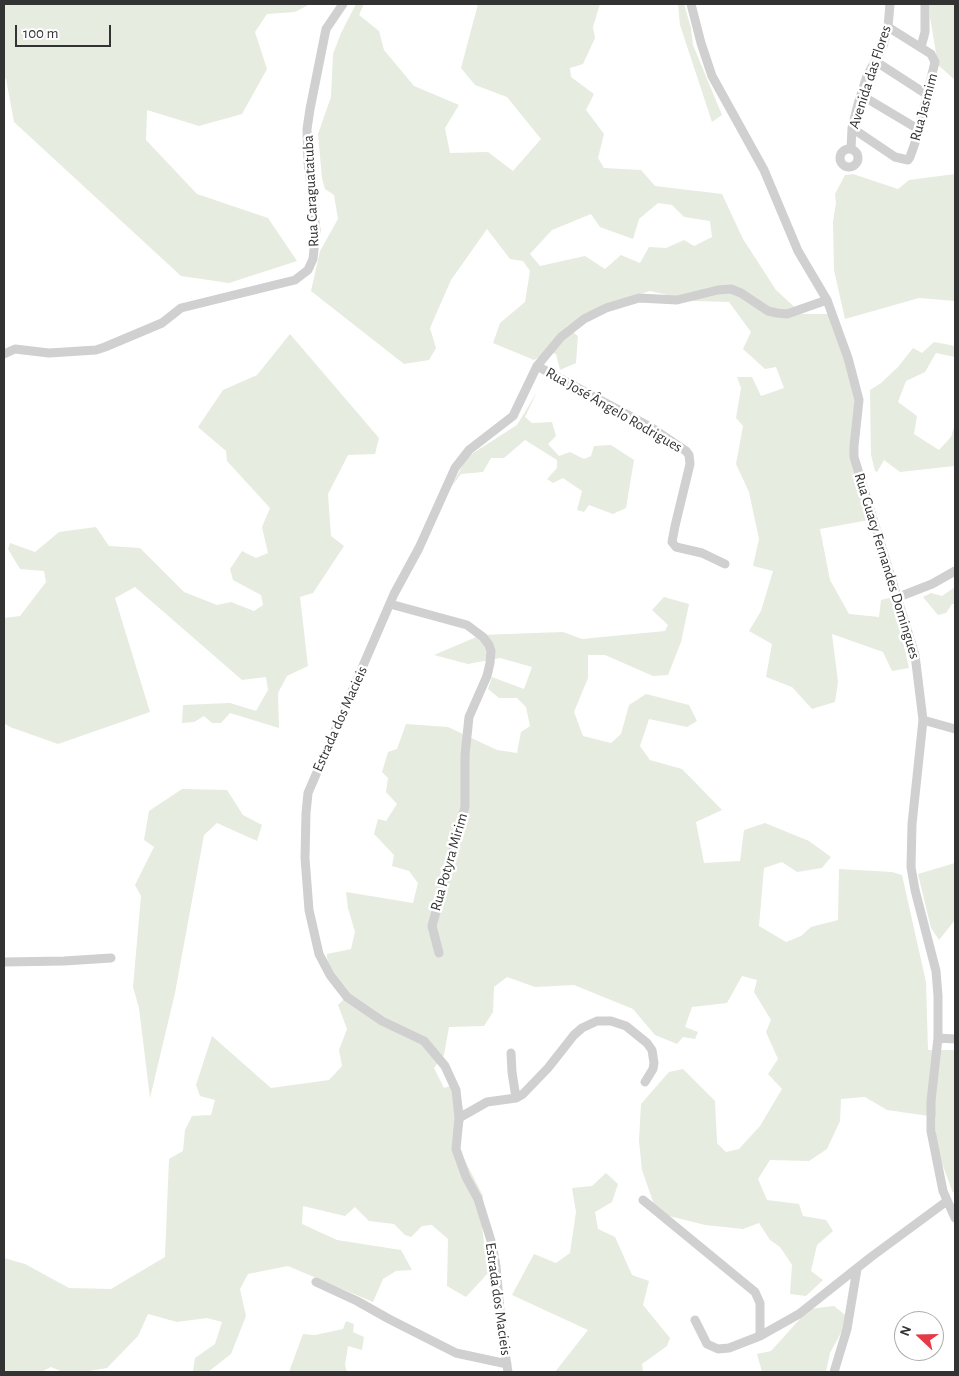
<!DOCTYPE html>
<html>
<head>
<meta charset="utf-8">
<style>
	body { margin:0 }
	#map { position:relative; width:959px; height:1376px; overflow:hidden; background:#fff; font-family:"Alegreya Sans",sans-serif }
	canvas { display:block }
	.frame { position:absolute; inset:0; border:5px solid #333; pointer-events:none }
	.north { position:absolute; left:894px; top:1311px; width:50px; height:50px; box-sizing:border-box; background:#fff; border:1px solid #adadad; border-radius:50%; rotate:291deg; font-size:14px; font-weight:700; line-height:20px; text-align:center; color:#333 }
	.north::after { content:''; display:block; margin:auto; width:18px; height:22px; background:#e63946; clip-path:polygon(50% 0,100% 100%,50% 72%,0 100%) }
	.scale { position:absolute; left:15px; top:25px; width:96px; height:22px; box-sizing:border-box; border:2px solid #333; border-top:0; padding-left:6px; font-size:15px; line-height:18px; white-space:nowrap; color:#333; -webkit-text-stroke:4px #fff; paint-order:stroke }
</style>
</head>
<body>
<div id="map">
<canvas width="959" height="1376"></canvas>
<div class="frame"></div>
<div class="north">N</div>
<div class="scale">100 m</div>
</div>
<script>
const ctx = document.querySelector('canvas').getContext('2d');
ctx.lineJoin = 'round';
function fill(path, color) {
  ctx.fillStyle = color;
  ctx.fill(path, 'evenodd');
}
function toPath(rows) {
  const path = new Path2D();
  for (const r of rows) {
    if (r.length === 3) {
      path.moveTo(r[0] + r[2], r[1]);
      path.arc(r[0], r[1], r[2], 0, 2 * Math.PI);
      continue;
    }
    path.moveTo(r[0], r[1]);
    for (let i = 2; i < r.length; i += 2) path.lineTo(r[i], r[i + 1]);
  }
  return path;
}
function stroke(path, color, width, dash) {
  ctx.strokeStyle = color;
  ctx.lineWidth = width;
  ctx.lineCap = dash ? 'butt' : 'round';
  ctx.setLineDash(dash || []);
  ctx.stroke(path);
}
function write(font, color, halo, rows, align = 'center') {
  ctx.font = font + ' "Alegreya Sans",sans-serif';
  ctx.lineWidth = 5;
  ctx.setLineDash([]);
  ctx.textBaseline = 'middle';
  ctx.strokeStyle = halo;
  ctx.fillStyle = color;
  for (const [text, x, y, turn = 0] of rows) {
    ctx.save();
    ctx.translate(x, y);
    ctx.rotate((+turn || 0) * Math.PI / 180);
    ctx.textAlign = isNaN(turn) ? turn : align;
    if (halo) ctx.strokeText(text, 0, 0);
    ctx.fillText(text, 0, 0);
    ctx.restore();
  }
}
fill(toPath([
	[4,4,310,4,295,12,267,14,255,32,267,69,242,114,199,126,147,110,146,140,197,194,268,218,297,261,229,283,181,276,14,122,6,79,4,78],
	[356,4,364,4,359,15,379,31,384,50,414,86,459,105,445,128,450,153,488,152,513,171,541,139,507,97,475,85,461,68,478,4,600,4,593,27,595,38,583,64,570,68,571,77,594,94,586,110,604,134,598,158,604,168,641,170,655,186,722,194,743,239,776,290,802,314,829,314,859,402,851,448,869,520,820,529,830,580,849,614,879,617,881,600,893,597,909,668,892,671,883,652,832,634,838,682,835,702,812,709,792,687,766,677,772,644,749,631,761,611,773,571,753,566,759,539,749,492,736,464,743,426,736,418,741,388,737,377,752,377,761,396,784,388,776,367,765,369,743,349,751,332,729,302,694,301,650,291,602,305,566,327,578,336,576,363,560,370,556,354,548,352,534,360,493,343,500,323,525,302,530,271,523,261,510,259,487,229,451,280,430,328,436,348,429,360,404,364,311,291,320,251,338,219,334,195,325,189,322,178,318,134,331,97,333,54,341,33],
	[658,203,672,205,684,217,710,221,712,237,694,246,684,240,666,248,649,247,640,263,621,255,605,269,585,256,540,266,530,254,552,230,591,214,600,227,633,239,639,219],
	[678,4,684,4,691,28,693,45,722,115,712,122,680,25],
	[930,4,955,4,955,80,938,65,930,17],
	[853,174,898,189,909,180,955,174,955,301,919,298,845,319,834,270,833,222,836,203,835,194,845,175],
	[290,334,379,438,375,454,348,455,328,494,331,536,344,546,313,593,300,597,308,666,287,676,278,693,279,728,230,713,221,723,212,723,204,716,194,722,182,723,183,705,230,703,256,711,268,690,266,677,242,680,135,587,115,598,150,712,58,744,10,727,4,723,4,618,20,616,46,582,44,571,20,569,8,549,10,543,35,552,59,532,96,527,109,546,140,548,184,592,217,605,231,602,254,611,263,605,261,595,233,580,230,569,242,551,256,558,268,553,262,527,270,508,227,461,226,451,198,427,223,390,257,375],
	[934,342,955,346,955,357,936,353,925,372,906,381,898,402,917,416,914,434,939,450,951,437,955,424,955,466,900,472,884,460,877,472,875,471,871,455,870,390,881,383,898,367,913,348,922,353],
	[537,392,525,417,532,423,552,422,556,436,548,444,559,456,570,452,584,459,591,456,594,446,611,445,634,460,626,508,613,514,589,505,584,512,577,510,582,491,563,478,553,483,547,479,557,468,557,460,525,440,504,458,491,458,483,472,461,474,451,487,467,457,517,425],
	[955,587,955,604,952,604,946,613,938,615,923,597,931,593,942,596],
	[664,597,689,604,681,642,668,675,653,676,605,655,588,655,588,678,574,712,583,736,611,743,621,734,629,705,646,694,689,705,697,721,687,727,649,719,640,746,650,760,682,769,722,810,696,822,704,863,740,861,744,830,765,823,809,841,831,857,822,868,797,872,782,862,764,868,759,926,786,942,801,936,811,927,838,920,839,869,892,872,902,875,926,982,928,1050,955,1050,955,1190,953,1193,936,1147,936,1117,887,1110,865,1097,841,1099,840,1121,827,1149,809,1161,770,1160,758,1179,767,1200,799,1204,803,1216,826,1220,833,1231,817,1245,811,1271,823,1280,806,1296,790,1294,792,1265,780,1247,770,1240,759,1223,743,1229,705,1225,657,1213,642,1170,639,1141,641,1104,669,1072,683,1069,715,1101,717,1143,726,1152,739,1149,760,1126,782,1089,768,1074,778,1059,766,1032,771,1020,754,992,757,980,742,976,727,1003,692,1007,685,1027,698,1032,695,1039,683,1037,677,1044,655,1035,633,1009,574,985,535,987,507,977,494,987,493,1012,484,1026,449,1027,444,1055,434,1068,444,1088,456,1084,465,1115,458,1147,483,1196,481,1219,488,1273,466,1297,447,1286,448,1239,432,1225,422,1226,411,1237,405,1235,394,1224,369,1221,355,1207,345,1216,303,1206,302,1224,337,1240,401,1250,412,1270,396,1271,383,1279,373,1302,288,1266,248,1274,240,1289,246,1316,231,1354,208,1372,193,1372,195,1358,215,1344,222,1322,207,1318,177,1322,148,1314,138,1336,107,1368,83,1372,63,1372,51,1367,41,1372,4,1372,4,1258,25,1264,69,1288,111,1289,165,1257,169,1159,183,1151,185,1130,192,1116,211,1115,215,1100,200,1096,196,1085,212,1036,271,1088,329,1080,342,1066,339,1050,347,1029,338,1005,346,997,328,971,327,954,351,949,355,932,348,908,346,892,413,903,418,883,409,871,392,866,394,855,374,834,378,819,386,821,397,804,386,792,388,778,382,772,388,752,397,749,406,724,448,727,497,750,517,753,521,732,530,726,526,707,517,698,499,698,488,689,492,677,524,689,532,667,500,658,468,664,434,655,481,635,563,632,582,639,665,631,668,625,652,610],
	[182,789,227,790,243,815,262,825,257,841,217,823,204,835,175,993,150,1098,139,1008,133,987,141,896,135,885,154,847,144,840,149,811],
	[955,863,955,920,939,940,931,928,918,874],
	[606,1173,618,1184,612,1202,595,1212,598,1229,615,1237,632,1275,649,1281,643,1305,670,1338,667,1346,642,1364,643,1372,555,1372,588,1330,512,1295,534,1254,556,1263,570,1253,576,1212,572,1188,592,1186],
	[834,1306,849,1318,830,1353,826,1372,762,1372,757,1354,771,1351,809,1309],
	[346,1321,354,1324,353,1332,364,1337,362,1350,348,1346,345,1365,347,1372,289,1372,303,1334,315,1335,343,1329]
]), '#e6ecdf');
stroke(toPath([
	[691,4,701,43,712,76,764,170,798,251,827,300,848,358,859,400,854,446,854,457,915,655,923,720,912,824,911,867,915,890,936,971,938,996,938,1038,931,1101,931,1131,943,1191,955,1218],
	[921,47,925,32,925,4],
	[875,61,926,94],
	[861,95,918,129],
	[852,128,895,157,908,160,910,157,916,140,935,62,931,54,888,27],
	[851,149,852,128,858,104,867,76,883,46,888,27,890,4],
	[849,158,9],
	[4,354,15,349,49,353,96,350,105,347,162,323,181,308,295,280,308,270,313,259,316,230,308,162,307,129,310,109,326,29,343,4],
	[537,366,652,428,686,451,689,455,690,464,675,526,672,542,676,547,702,553,725,564],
	[896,598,932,584,955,571],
	[390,604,467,625,483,637,489,645,491,651,490,663,487,676,469,717,465,755,465,807,432,926,439,953],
	[923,720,955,729],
	[4,962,64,961,111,958],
	[938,1038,955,1039],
	[511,1053,512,1072,516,1098],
	[459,1118,487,1102,516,1098,523,1094,548,1068,574,1035,582,1028,597,1021,611,1021,626,1026,647,1043,652,1050,654,1063,653,1069,645,1082],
	[643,1200,755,1292,760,1303,760,1336],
	[316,1282,357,1301,389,1319,456,1353,507,1364],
	[695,1320,707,1344,718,1349,729,1348,760,1336,799,1314,871,1257,947,1201],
	[508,1372,502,1333,496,1266,492,1244,478,1199,466,1177,456,1149,459,1118,456,1090,445,1066,424,1041,382,1021,347,997,330,975,319,954,309,910,305,858,306,813,308,793,394,594,419,548,455,468,469,450,513,416,537,366,561,337,584,319,606,308,639,298,677,300,718,290,731,289,741,293,768,311,777,313,787,314,827,300],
	[834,1372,847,1329,857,1269]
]), '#d0d0d0', 9);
write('15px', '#333', '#fff', [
	["Avenida das Flores",870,77,-72],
	["Rua Jasmim",924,107,-75],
	["Rua Caraguatatuba",311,191,-93],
	["Rua José Ângelo Rodrigues",614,410,30],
	["Rua Guacy Fernandes Domingues",887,566,73],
	["Estrada dos Macieis",340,719,-66],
	["Rua Potyra Mirim",449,862,-74],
	["Estrada dos Macieis",498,1299,82]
]);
</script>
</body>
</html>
